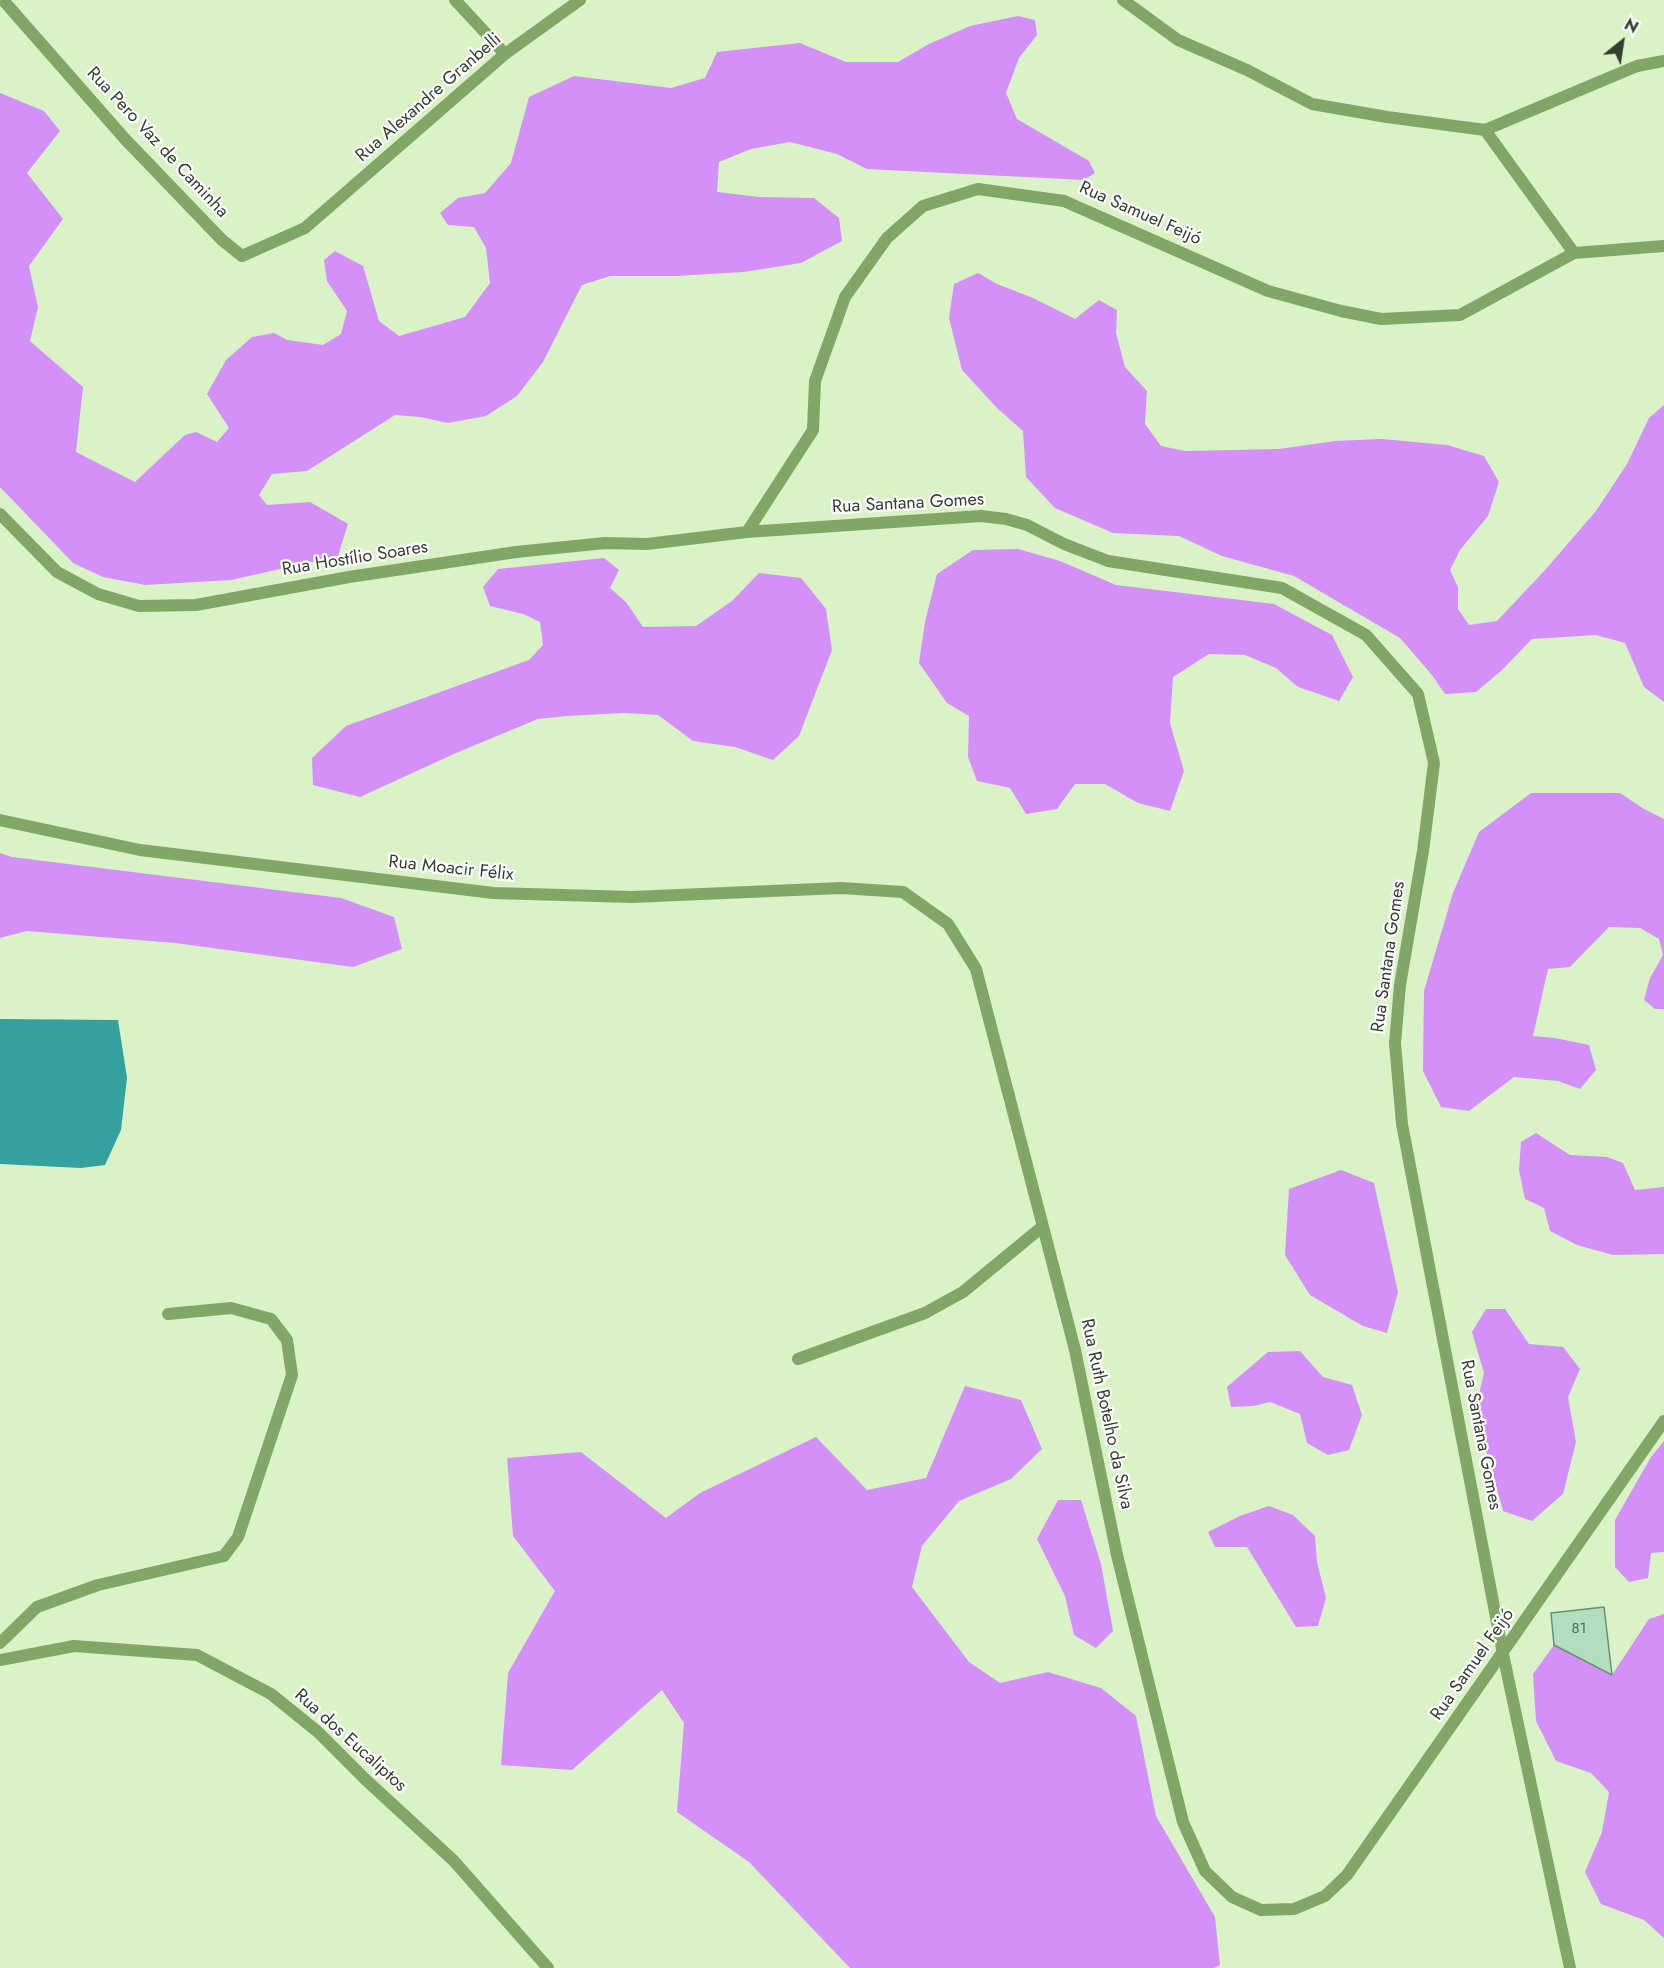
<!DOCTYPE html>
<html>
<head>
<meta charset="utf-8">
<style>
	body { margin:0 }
	#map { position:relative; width:1664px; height:1968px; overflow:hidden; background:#d9f3c7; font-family:Jost,sans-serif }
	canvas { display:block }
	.north { position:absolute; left:1592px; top:12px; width:60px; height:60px; -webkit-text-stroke:4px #fff; paint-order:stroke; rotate:30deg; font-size:16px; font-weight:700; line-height:24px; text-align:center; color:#353f2e }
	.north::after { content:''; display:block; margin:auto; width:21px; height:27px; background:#353f2e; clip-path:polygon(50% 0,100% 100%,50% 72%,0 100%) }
</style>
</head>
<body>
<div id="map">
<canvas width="1664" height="1968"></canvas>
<div class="north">N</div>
</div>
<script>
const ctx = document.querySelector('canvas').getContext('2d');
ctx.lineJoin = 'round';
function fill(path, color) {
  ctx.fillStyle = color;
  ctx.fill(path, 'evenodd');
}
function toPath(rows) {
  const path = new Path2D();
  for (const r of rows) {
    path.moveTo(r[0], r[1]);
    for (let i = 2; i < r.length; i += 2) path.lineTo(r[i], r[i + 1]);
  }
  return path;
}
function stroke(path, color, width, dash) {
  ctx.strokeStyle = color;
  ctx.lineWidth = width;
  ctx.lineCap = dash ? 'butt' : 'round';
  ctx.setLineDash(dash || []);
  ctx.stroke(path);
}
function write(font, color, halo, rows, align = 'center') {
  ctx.font = font + ' Jost,sans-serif';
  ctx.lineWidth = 4.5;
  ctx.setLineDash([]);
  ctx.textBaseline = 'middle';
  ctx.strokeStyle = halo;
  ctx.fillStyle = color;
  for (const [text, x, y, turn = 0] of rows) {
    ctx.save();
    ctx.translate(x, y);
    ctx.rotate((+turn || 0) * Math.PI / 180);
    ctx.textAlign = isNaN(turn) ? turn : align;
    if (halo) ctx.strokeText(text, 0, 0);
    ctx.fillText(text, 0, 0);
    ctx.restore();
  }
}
fill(toPath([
	[1018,16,1035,20,1037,35,1019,58,1006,93,1017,119,1089,161,1095,173,1084,180,867,169,837,154,790,142,751,149,719,162,717,192,759,197,814,198,839,218,842,241,801,263,744,272,676,276,610,276,582,285,543,362,517,396,486,416,448,423,420,417,395,415,307,471,272,474,259,495,267,505,310,502,348,524,338,556,231,580,145,585,103,577,73,563,0,487,0,93,44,111,60,131,27,173,63,219,29,266,38,307,30,341,83,387,76,452,135,482,185,435,196,432,217,442,229,428,207,394,226,360,252,337,274,333,287,340,323,345,341,334,347,311,327,281,324,260,335,251,363,266,379,321,399,336,465,317,490,283,486,248,474,227,448,225,440,213,458,198,485,193,511,163,529,97,574,76,671,88,705,78,717,52,800,43,846,62,898,62,929,44,970,26],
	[978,273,997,284,1033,298,1075,319,1099,300,1117,310,1116,333,1125,367,1147,391,1145,424,1161,446,1185,451,1279,449,1335,441,1382,439,1447,445,1484,456,1499,482,1488,516,1460,550,1450,570,1458,587,1458,609,1469,625,1497,621,1546,569,1596,511,1627,464,1649,418,1664,405,1664,702,1644,687,1625,643,1596,635,1532,639,1501,671,1476,692,1445,694,1432,675,1400,638,1294,576,1222,556,1179,536,1113,533,1055,508,1026,477,1023,431,997,408,962,370,949,318,954,284],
	[1018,549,1060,561,1116,585,1274,604,1332,635,1353,677,1339,701,1298,687,1276,668,1245,655,1209,654,1173,677,1170,723,1184,771,1170,811,1138,803,1105,784,1075,784,1057,809,1026,814,1010,788,977,781,968,757,969,716,947,703,919,663,925,622,937,574,973,550],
	[604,558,619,570,610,588,626,602,643,627,696,626,732,601,759,573,801,578,826,609,832,650,799,736,773,760,735,747,693,741,658,715,624,713,567,716,538,719,456,753,360,797,313,785,312,758,346,726,529,660,543,645,540,622,523,614,490,606,483,587,498,569],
	[1531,793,1620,793,1644,809,1664,819,1664,1009,1655,1009,1644,1000,1650,978,1663,955,1659,939,1640,928,1609,927,1570,967,1548,969,1533,1036,1555,1038,1589,1045,1596,1070,1580,1089,1558,1081,1514,1077,1469,1111,1441,1107,1423,1071,1424,991,1453,893,1479,832],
	[0,853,12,857,341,898,394,917,402,949,353,967,175,943,27,931,0,938],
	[1536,1133,1570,1155,1607,1157,1623,1163,1635,1190,1664,1187,1664,1254,1613,1255,1577,1245,1550,1231,1544,1208,1525,1199,1519,1170,1521,1142],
	[1341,1170,1374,1183,1398,1292,1387,1333,1363,1326,1310,1295,1285,1255,1289,1189],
	[1486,1309,1505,1309,1529,1344,1563,1347,1580,1369,1568,1397,1576,1442,1563,1494,1532,1521,1503,1511,1475,1410,1484,1373,1472,1332],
	[1300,1351,1323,1377,1352,1385,1362,1415,1349,1450,1328,1455,1307,1443,1300,1414,1270,1402,1253,1406,1231,1407,1227,1387,1268,1352],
	[965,1386,1021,1400,1042,1449,1011,1479,959,1501,922,1546,912,1587,969,1662,1000,1683,1048,1672,1101,1688,1136,1716,1156,1816,1215,1917,1220,1965,1214,1968,850,1968,749,1862,677,1812,684,1723,662,1690,572,1770,501,1765,508,1673,555,1591,513,1536,507,1458,581,1452,666,1518,700,1493,816,1437,867,1490,926,1478],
	[1664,1441,1664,1552,1651,1553,1648,1578,1629,1582,1615,1567,1615,1520,1651,1457],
	[1058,1500,1081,1500,1101,1564,1113,1631,1096,1648,1074,1635,1065,1596,1037,1539],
	[1269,1506,1293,1515,1315,1536,1317,1562,1326,1598,1318,1626,1296,1627,1247,1547,1215,1547,1208,1532,1240,1516],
	[1664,1614,1664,1938,1644,1920,1601,1904,1585,1872,1602,1832,1609,1792,1591,1773,1556,1761,1536,1721,1533,1674,1554,1645,1612,1675,1649,1619]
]), '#d390f8');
fill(toPath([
	[0,1019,118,1020,127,1078,121,1130,105,1165,81,1168,0,1164]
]), '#35a19f');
const building = toPath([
	[1604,1607,1612,1675,1554,1645,1551,1613,1604,1607]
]);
fill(building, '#b2debd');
stroke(building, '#689173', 1.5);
stroke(toPath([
	[0,1643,37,1607,98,1585,224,1556,238,1537,292,1375,287,1340,271,1319,231,1308,168,1314]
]), '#81a665', 12);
stroke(toPath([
	[3,0,125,139,222,240,242,256,305,228,505,54,580,0],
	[455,0,505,54],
	[1123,0,1178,40,1247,70,1312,104,1387,117,1485,130,1637,66,1664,61],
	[1485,130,1574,253],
	[0,514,57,572,98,594,139,606,196,605,349,577,516,552,605,543,647,544,747,532,981,516,1006,519,1027,525,1064,544,1108,561,1282,588,1366,635,1418,694,1434,763,1423,851,1400,985,1395,1043,1402,1124,1503,1654,1570,1968],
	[747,532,813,430,815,381,845,297,887,238,923,206,978,189,1064,201,1268,291,1341,311,1381,319,1460,315,1574,253,1664,246],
	[0,820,140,850,493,893,632,897,841,888,903,892,948,924,976,969,1075,1350,1117,1555,1183,1822,1205,1871,1232,1897,1261,1910,1294,1909,1325,1896,1347,1875,1664,1421],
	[798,1359,925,1313,963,1292,1042,1227],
	[0,1660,74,1646,197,1655,271,1694,318,1732,365,1779,454,1861,548,1968]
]), '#81a665', 12);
write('15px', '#546752', null, [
	["81",1579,1629]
]);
write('18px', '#353f2e', '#fff', [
	["Rua Alexandre Granbelli",429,98,-41],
	["Rua Pero Vaz de Caminha",157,143,47],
	["Rua Samuel Feijó",1140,214,24],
	["Rua Santana Gomes",908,504,-3],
	["Rua Hostílio Soares",355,559,-9],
	["Rua Moacir Félix",451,869,6],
	["Rua Santana Gomes",1389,957,-82],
	["Rua Ruth Botelho da Silva",1106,1414,78],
	["Rua Santana Gomes",1480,1435,79],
	["Rua Samuel Feijó",1473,1665,-55],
	["Rua dos Eucaliptos",350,1741,42]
]);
</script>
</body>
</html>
